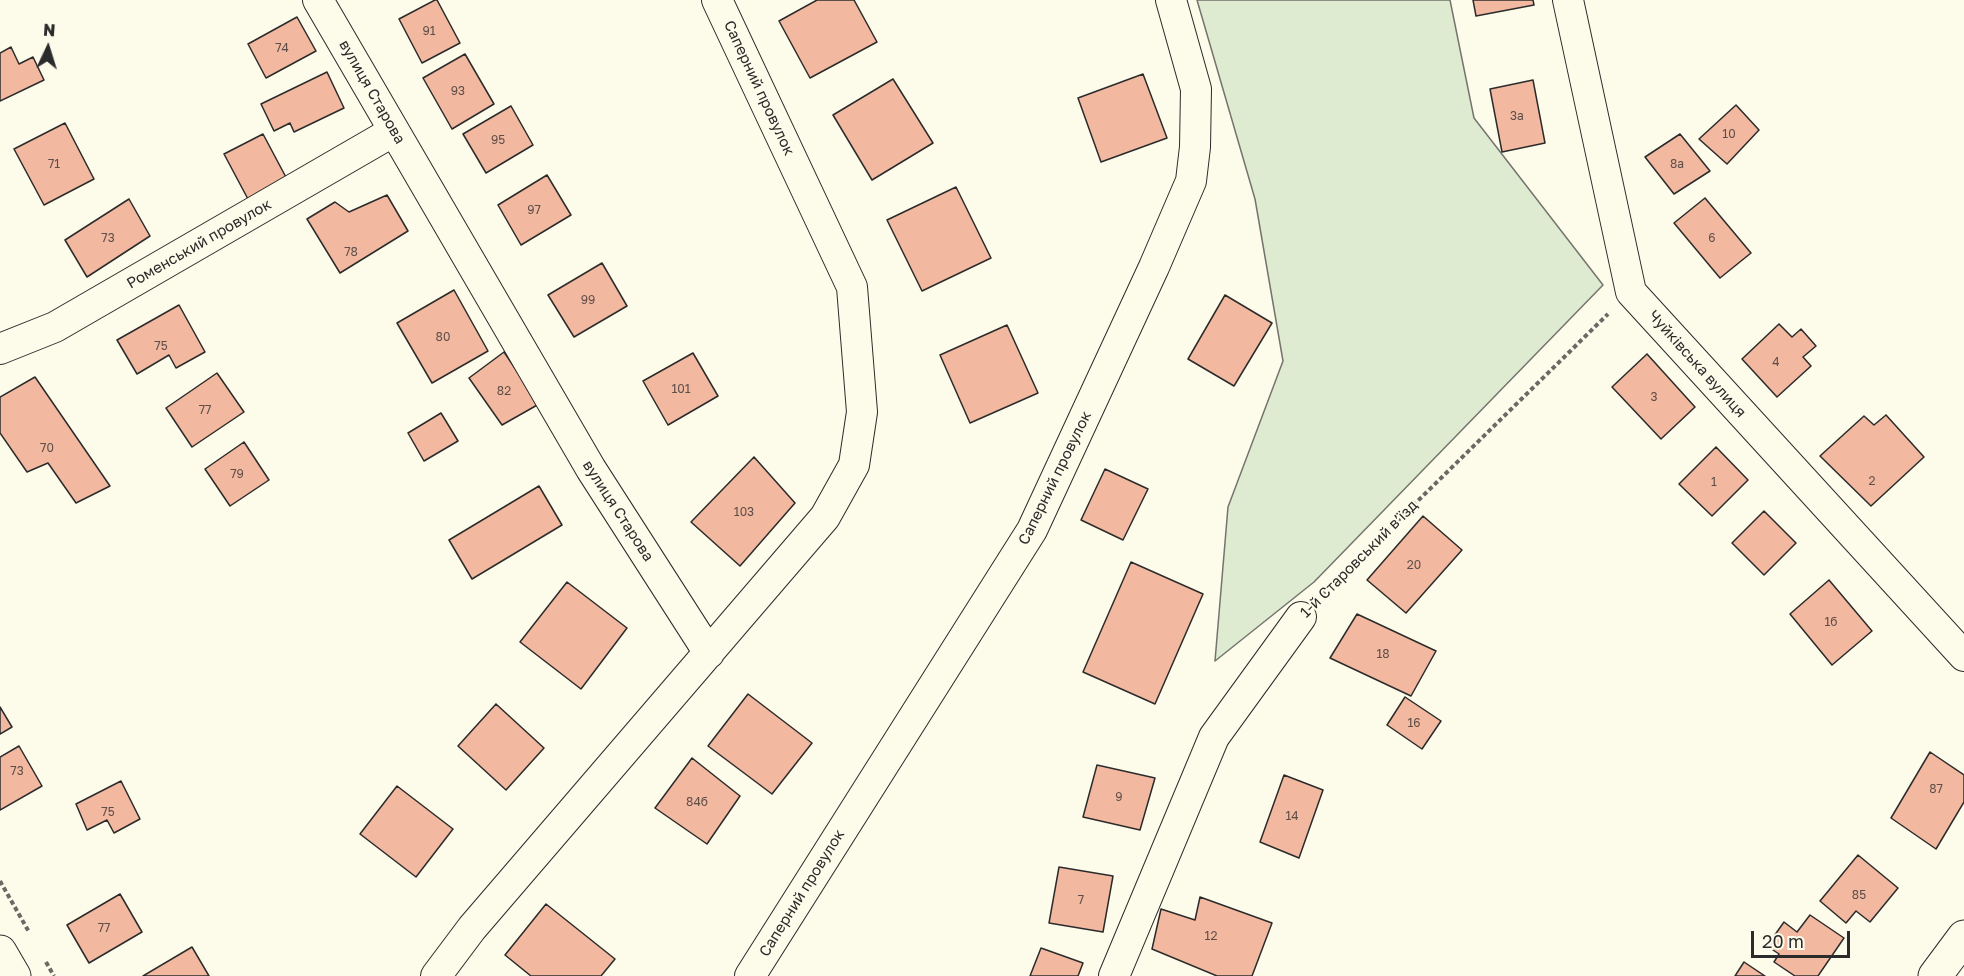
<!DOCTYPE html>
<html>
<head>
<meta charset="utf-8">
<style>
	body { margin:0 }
	#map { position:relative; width:1964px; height:976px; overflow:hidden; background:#fdfbea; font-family:"Golos Text",sans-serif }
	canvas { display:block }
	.north { position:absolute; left:18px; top:18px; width:60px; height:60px; -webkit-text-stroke:4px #fdfbea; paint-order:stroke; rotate:4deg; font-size:16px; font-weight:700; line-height:24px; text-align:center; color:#2b2b2b }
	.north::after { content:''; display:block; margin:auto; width:21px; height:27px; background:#2b2b2b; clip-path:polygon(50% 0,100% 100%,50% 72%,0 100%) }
	.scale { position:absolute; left:1751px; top:931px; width:99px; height:27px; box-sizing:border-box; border:3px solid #2b2b2b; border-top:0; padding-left:8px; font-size:18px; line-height:21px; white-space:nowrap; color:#2b2b2b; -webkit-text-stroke:4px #fdfbea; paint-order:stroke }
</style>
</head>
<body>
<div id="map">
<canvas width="1964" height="976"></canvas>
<div class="north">N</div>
<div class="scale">20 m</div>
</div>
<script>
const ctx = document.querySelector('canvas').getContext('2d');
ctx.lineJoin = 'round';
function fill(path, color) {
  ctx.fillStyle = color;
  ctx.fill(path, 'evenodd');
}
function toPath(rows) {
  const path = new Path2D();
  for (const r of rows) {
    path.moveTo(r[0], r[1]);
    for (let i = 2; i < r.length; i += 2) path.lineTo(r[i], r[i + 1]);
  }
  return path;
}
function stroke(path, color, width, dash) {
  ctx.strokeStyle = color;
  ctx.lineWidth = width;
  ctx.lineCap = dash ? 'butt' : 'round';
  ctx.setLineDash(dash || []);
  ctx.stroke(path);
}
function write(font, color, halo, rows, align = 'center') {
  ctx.font = font + ' "Golos Text",sans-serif';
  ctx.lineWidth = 4.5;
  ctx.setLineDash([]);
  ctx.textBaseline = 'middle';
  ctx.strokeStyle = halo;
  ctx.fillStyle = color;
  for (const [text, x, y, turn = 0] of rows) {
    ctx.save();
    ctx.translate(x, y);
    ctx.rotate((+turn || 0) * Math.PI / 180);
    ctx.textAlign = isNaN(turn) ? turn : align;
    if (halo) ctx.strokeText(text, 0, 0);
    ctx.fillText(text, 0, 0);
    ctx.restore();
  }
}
const green = toPath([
	[1197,0,1450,0,1474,118,1603,285,1314,582,1215,661,1228,507,1283,361,1255,199,1197,0]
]);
fill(green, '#deebd1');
stroke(green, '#74746e', 1.5);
const building = toPath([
	[435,0,437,0,460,43,422,63,399,19,435,0],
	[817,0,854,0,877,42,810,78,779,21,817,0],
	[1473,0,1533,0,1534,5,1476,16,1473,0],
	[297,17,316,51,266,78,248,44,297,17],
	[11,47,19,64,33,57,44,80,0,101,0,53,11,47],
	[465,54,494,104,452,129,423,78,465,54],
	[327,72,344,108,294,132,290,123,274,131,261,104,327,72],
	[1143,74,1167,138,1101,162,1078,98,1143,74],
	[893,79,933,143,872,180,833,115,893,79],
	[1533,80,1545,143,1502,152,1490,89,1533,80],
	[1736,105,1759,130,1727,164,1699,139,1736,105],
	[511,106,533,145,486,173,463,134,511,106],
	[65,123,94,179,44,205,14,149,65,123],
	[263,134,288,181,249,201,224,154,263,134],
	[1680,134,1710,171,1674,194,1645,157,1680,134],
	[547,175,571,215,521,245,498,205,547,175],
	[956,187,991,258,922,291,887,220,956,187],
	[387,195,408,231,340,273,307,219,335,202,349,212,387,195],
	[1705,198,1751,253,1720,278,1674,223,1705,198],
	[129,199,150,236,87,277,65,240,129,199],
	[602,263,627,306,574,337,548,295,602,263],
	[454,290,488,351,432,383,397,323,454,290],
	[1225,295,1272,323,1234,386,1188,359,1225,295],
	[179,305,205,352,176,368,169,355,137,374,117,340,179,305],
	[1779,324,1792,337,1801,329,1816,346,1803,357,1811,366,1777,397,1742,359,1779,324],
	[1007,325,1038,393,970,423,940,355,1007,325],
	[504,352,539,404,502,425,469,378,504,352],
	[693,353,718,396,668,425,643,381,693,353],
	[1647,354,1695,407,1661,439,1612,387,1647,354],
	[217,373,244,412,192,447,166,408,217,373],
	[35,377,110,486,76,503,48,463,27,472,0,433,0,397,35,377],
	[441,413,458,441,424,461,408,433,441,413],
	[1886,415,1924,457,1871,506,1820,456,1864,416,1874,425,1886,415],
	[244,442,269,480,230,506,205,469,244,442],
	[1716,447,1748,480,1712,516,1679,484,1716,447],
	[754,457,795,503,740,566,691,522,754,457],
	[1105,469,1148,489,1123,540,1081,520,1105,469],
	[539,486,562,525,472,579,449,540,539,486],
	[1764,511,1796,543,1764,575,1732,543,1764,511],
	[1423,516,1462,550,1406,613,1367,580,1423,516],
	[1131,562,1203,594,1155,704,1083,672,1131,562],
	[1829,580,1872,631,1832,665,1790,614,1829,580],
	[567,582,627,628,581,689,520,642,567,582],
	[1357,614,1436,651,1411,696,1330,658,1357,614],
	[748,694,812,743,772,794,708,746,748,694],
	[1405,697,1441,721,1422,749,1387,725,1405,697],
	[496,704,544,748,506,790,458,746,496,704],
	[0,707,12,727,0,734,0,707],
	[19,746,42,786,0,810,0,757,19,746],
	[1930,752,1964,775,1964,802,1936,849,1891,818,1930,752],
	[692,758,740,796,707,844,655,808,692,758],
	[1097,765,1155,778,1140,830,1083,817,1097,765],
	[1284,775,1323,790,1299,858,1260,842,1284,775],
	[121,781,140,819,114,833,107,820,87,830,76,804,121,781],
	[397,786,453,829,416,877,360,834,397,786],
	[1858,855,1898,888,1870,922,1856,911,1846,923,1820,901,1858,855],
	[1059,867,1113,876,1103,932,1049,923,1059,867],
	[120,894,142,932,89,963,67,925,120,894],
	[1200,897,1272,923,1252,976,1217,976,1152,949,1161,909,1195,920,1200,897],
	[546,904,615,959,601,976,531,976,505,955,546,904],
	[1810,915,1844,938,1818,976,1795,976,1774,962,1779,954,1767,946,1784,922,1797,932,1810,915],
	[192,947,209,976,143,976,192,947],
	[1041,948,1083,963,1078,976,1030,976,1041,948],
	[1744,962,1765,976,1735,976,1744,962]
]);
fill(building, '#f2b8a0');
stroke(building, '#2b2b2b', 1.5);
const minor = toPath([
	[318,0,591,469,709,653],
	[1568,0,1631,292,1964,656],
	[0,349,55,327,394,131],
	[436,976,472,928,825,517,854,465,862,412,852,287,717,0],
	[750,976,1032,530,1154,267,1191,181,1195,147,1196,89,1171,0],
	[1114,976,1214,737,1301,617]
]);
const secondary = toPath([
	[1935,976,1964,937]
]);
const primary = toPath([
	[0,952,14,976]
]);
stroke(minor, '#2b2b2b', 32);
stroke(secondary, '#2b2b2b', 35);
stroke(primary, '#2b2b2b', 35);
stroke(toPath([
	[1322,595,1608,314],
	[0,881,29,932],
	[46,962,54,976]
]), '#6a6964', 4, [4.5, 3]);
stroke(minor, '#fdfbea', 30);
stroke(secondary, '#fdfbea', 33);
stroke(primary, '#fdfbea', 33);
write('12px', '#5d4e48', null, [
	["91",429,31],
	["74",282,48],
	["93",458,91],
	["3а",1517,116],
	["10",1729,134],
	["95",498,140],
	["71",54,164],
	["8а",1677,164],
	["97",534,210],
	["73",108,238],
	["6",1712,238],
	["78",351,252],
	["99",588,300],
	["80",443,337],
	["75",161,346],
	["4",1776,362],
	["101",681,389],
	["82",504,391],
	["3",1654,397],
	["77",205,410],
	["70",47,448],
	["79",237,474],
	["2",1872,481],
	["1",1714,482],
	["103",744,512],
	["20",1414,565],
	["1б",1831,622],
	["18",1383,654],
	["16",1414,723],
	["73",17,771],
	["87",1936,789],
	["9",1119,797],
	["84б",697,802],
	["75",108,812],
	["14",1292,816],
	["85",1859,895],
	["7",1081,900],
	["77",104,928],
	["12",1211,936]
]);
write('15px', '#2b2b2b', '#fdfbea', [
	["Саперний провулок",759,88,65],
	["вулиця Старова",372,92,60],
	["Роменський провулок",199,244,-30],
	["Чуйківська вулиця",1697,364,48],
	["Саперний провулок",1055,478,-64],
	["вулиця Старова",618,511,57],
	["1-й Старовський в’їзд",1359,559,-45],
	["Саперний провулок",802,893,-58]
]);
</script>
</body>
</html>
